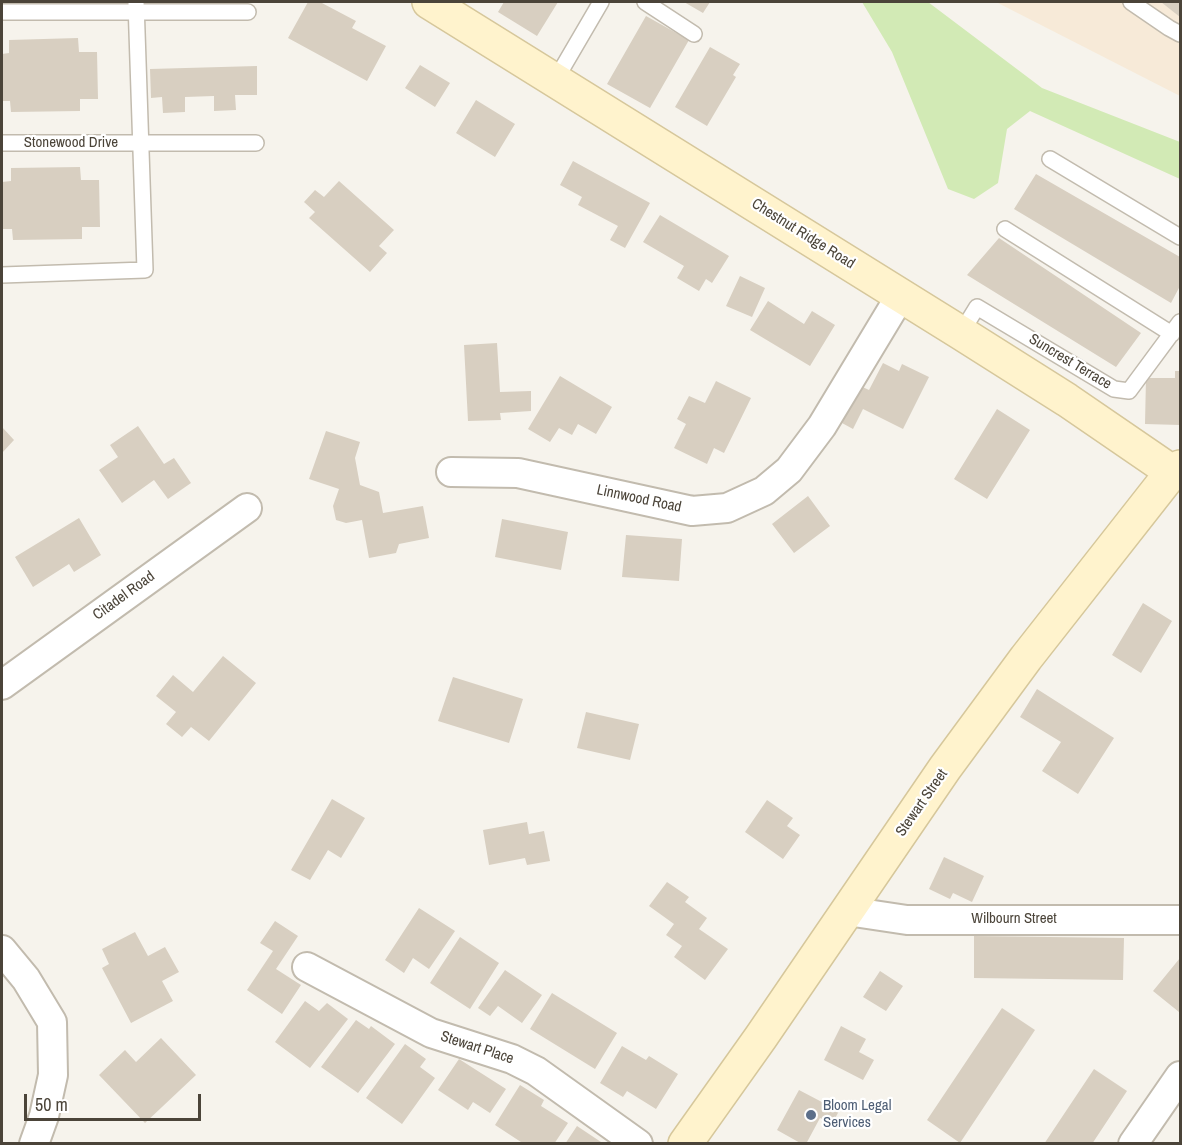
<!DOCTYPE html>
<html>
<head>
<meta charset="utf-8">
<style>
	body { margin:0 }
	#map { position:relative; width:1182px; height:1145px; overflow:hidden; background:#f6f3ec; font-family:"Archivo Narrow",sans-serif }
	canvas { display:block }
	.frame { position:absolute; inset:0; border:3px solid #4b4439; pointer-events:none }
	.scale { position:absolute; left:24px; top:1094px; width:177px; height:27px; box-sizing:border-box; border:3px solid #4b4439; border-top:0; padding-left:8px; font-size:18px; line-height:21px; white-space:nowrap; color:#4b4439; -webkit-text-stroke:4px #fff; paint-order:stroke }
</style>
</head>
<body>
<div id="map">
<canvas width="1182" height="1145"></canvas>
<div class="frame"></div>
<div class="scale">50 m</div>
</div>
<script>
const ctx = document.querySelector('canvas').getContext('2d');
ctx.lineJoin = 'round';
function fill(path, color) {
  ctx.fillStyle = color;
  ctx.fill(path, 'evenodd');
}
function toPath(rows) {
  const path = new Path2D();
  for (const r of rows) {
    path.moveTo(r[0], r[1]);
    for (let i = 2; i < r.length; i += 2) path.lineTo(r[i], r[i + 1]);
  }
  return path;
}
function stroke(path, color, width, dash) {
  ctx.strokeStyle = color;
  ctx.lineWidth = width;
  ctx.lineCap = dash ? 'butt' : 'round';
  ctx.setLineDash(dash || []);
  ctx.stroke(path);
}
function write(font, color, halo, rows, align = 'center') {
  ctx.font = font + ' "Archivo Narrow",sans-serif';
  ctx.lineWidth = 4.5;
  ctx.setLineDash([]);
  ctx.textBaseline = 'middle';
  ctx.strokeStyle = halo;
  ctx.fillStyle = color;
  for (const [text, x, y, turn = 0] of rows) {
    ctx.save();
    ctx.translate(x, y);
    ctx.rotate((+turn || 0) * Math.PI / 180);
    ctx.textAlign = isNaN(turn) ? turn : align;
    if (halo) ctx.strokeText(text, 0, 0);
    ctx.fillText(text, 0, 0);
    ctx.restore();
  }
}
fill(toPath([
	[996,2,1180,2,1180,96]
]), '#f7ead8');
fill(toPath([
	[862,2,928,2,1042,88,1180,142,1180,179,1030,111,1007,129,998,183,974,199,948,189,892,52]
]), '#d2eab5');
fill(toPath([
	[308,2,320,2,356,21,352,28,386,46,367,81,288,38],
	[504,2,558,2,537,36,498,12],
	[684,2,710,2,703,13],
	[1161,2,1180,2,1180,17],
	[646,16,689,40,650,108,607,84],
	[78,38,79,52,97,52,98,99,80,99,80,111,11,112,10,101,2,101,2,54,9,53,9,40],
	[710,47,740,64,733,75,736,77,707,126,675,107],
	[420,65,450,83,435,107,405,88],
	[257,66,257,95,235,95,236,110,214,111,214,96,185,97,185,112,163,113,162,97,151,98,150,69],
	[476,100,515,124,495,157,456,133],
	[573,161,650,203,625,248,610,240,618,226,578,205,582,197,560,185],
	[80,167,81,180,99,180,100,227,82,227,82,239,13,240,12,229,2,229,2,182,11,181,11,168],
	[1036,174,1180,257,1180,286,1171,303,1014,209],
	[339,181,394,230,379,246,387,253,370,272,309,218,315,212,304,202,315,190,324,197],
	[660,215,729,256,712,283,706,279,699,291,677,278,684,266,643,242],
	[999,238,1141,333,1116,367,967,275],
	[740,276,765,288,752,317,726,306],
	[768,301,804,324,812,311,835,325,810,366,750,330],
	[497,343,500,392,531,391,531,411,500,413,501,420,468,421,464,345],
	[883,363,899,371,902,364,929,377,903,429,863,409,853,429,842,423,849,410,840,405,852,382,869,390],
	[1175,371,1180,371,1180,425,1145,424,1146,378,1175,378],
	[560,376,612,407,596,434,578,424,572,435,559,428,550,442,528,429],
	[716,381,751,398,724,453,714,448,707,464,674,448,686,424,677,419,689,396,705,403],
	[997,409,1030,430,987,499,954,479],
	[138,426,164,464,174,458,191,483,168,499,154,480,122,503,99,470,118,457,110,445],
	[2,427,14,440,2,453],
	[326,431,360,442,355,458,360,485,379,492,383,513,423,506,429,538,399,544,396,553,369,558,362,520,346,523,336,520,333,506,339,489,309,479],
	[808,496,830,526,794,553,772,524],
	[79,518,101,555,74,572,69,564,33,587,15,557],
	[502,519,568,532,561,570,495,557],
	[626,535,682,539,679,581,622,577],
	[1143,603,1172,621,1141,673,1112,655],
	[223,656,256,683,209,741,191,727,182,737,166,724,176,712,156,696,173,675,193,692],
	[453,677,523,699,509,743,438,721],
	[1037,689,1114,738,1078,794,1042,771,1061,742,1020,717],
	[586,712,639,724,630,760,577,748],
	[332,799,365,818,341,858,328,850,310,880,291,870],
	[767,800,793,818,787,826,800,835,783,859,745,832],
	[527,822,529,834,544,831,550,861,527,865,525,858,489,865,483,830],
	[944,857,984,876,972,902,953,893,950,899,929,889],
	[667,882,689,897,685,902,707,918,699,929,728,949,705,980,674,957,682,946,666,935,674,924,649,906],
	[419,908,455,931,429,969,413,958,404,973,385,960],
	[275,921,298,936,276,969,301,985,282,1014,247,990,273,951,260,943],
	[135,932,148,956,165,947,179,972,162,981,173,1001,131,1023,102,968,109,964,102,949],
	[974,936,1124,938,1123,980,974,978],
	[460,937,499,963,470,1009,430,983],
	[1180,958,1180,1010,1179,1012,1153,991],
	[505,970,542,995,522,1023,498,1006,490,1016,478,1008],
	[880,971,903,986,886,1011,863,997],
	[552,993,617,1033,595,1069,530,1029],
	[305,1001,319,1011,327,1003,348,1019,310,1068,275,1042],
	[1002,1008,1035,1030,960,1143,927,1120],
	[356,1020,369,1029,371,1026,395,1044,358,1093,321,1067],
	[841,1026,866,1039,859,1052,874,1060,863,1080,824,1060],
	[161,1038,196,1075,145,1123,99,1075,125,1050,136,1062],
	[405,1044,426,1059,420,1067,435,1078,402,1124,366,1098],
	[622,1046,646,1060,649,1056,678,1074,656,1109,627,1091,623,1097,600,1083],
	[459,1059,506,1089,490,1113,473,1102,468,1110,438,1090],
	[1094,1069,1127,1091,1092,1144,1044,1144],
	[520,1085,544,1100,541,1106,568,1123,554,1144,524,1144,495,1125],
	[799,1090,839,1111,832,1124,820,1118,806,1144,802,1144,777,1130],
	[577,1126,604,1144,565,1144]
]), '#d8cfc1');
const lane = toPath([
	[645,2,694,34],
	[1131,2,1169,28,1180,34],
	[2,12,248,12],
	[556,79,601,2],
	[2,143,256,143],
	[1050,159,1180,237],
	[1005,229,1172,334],
	[2,275,145,270,136,2],
	[961,333,977,307,1114,389,1129,391,1180,322]
]);
const street = toPath([
	[451,472,518,473,692,511,727,508,764,491,789,470,822,426,901,295],
	[2,685,247,508],
	[847,911,907,920,1180,920],
	[2,950,26,979,52,1022,53,1075,44,1116,34,1144],
	[307,967,431,1033,512,1059,536,1071,638,1144],
	[1133,1144,1180,1076]
]);
const secondary = toPath([
	[429,2,961,333,1067,400,1172,472],
	[685,1144,761,1037,945,768,1026,658,1172,472,1180,467]
]);
stroke(lane, '#c2bbae', 18);
stroke(street, '#c2bbae', 32);
stroke(secondary, '#d6c79b', 36);
stroke(lane, '#fff', 15);
stroke(street, '#fff', 28);
stroke(secondary, '#fff3cd', 33);
for (const [x, y, r, color] of [
	[811,1115,6,"#5c6f8a"]
]) {
  const dot = new Path2D();
  dot.arc(x, y, r, 0, 2 * Math.PI);
  ctx.fillStyle = color;
  ctx.fill(dot);
  stroke(dot, '#fff', 2);
}
write('15px', '#4b4439', '#fff', [
	["Stonewood Drive",71,143],
	["Chestnut Ridge Road",803,234,32],
	["Suncrest Terrace",1070,362,31],
	["Linnwood Road",639,499,12],
	["Citadel Road",124,596,-36],
	["Stewart Street",922,803,-55],
	["Wilbourn Street",1014,919],
	["Stewart Place",477,1048,18]
]);
write('15px', '#4e5e75', '#fff', [
	["Bloom Legal",823,1106],
	["Services",823,1123]
], 'left');
</script>
</body>
</html>
